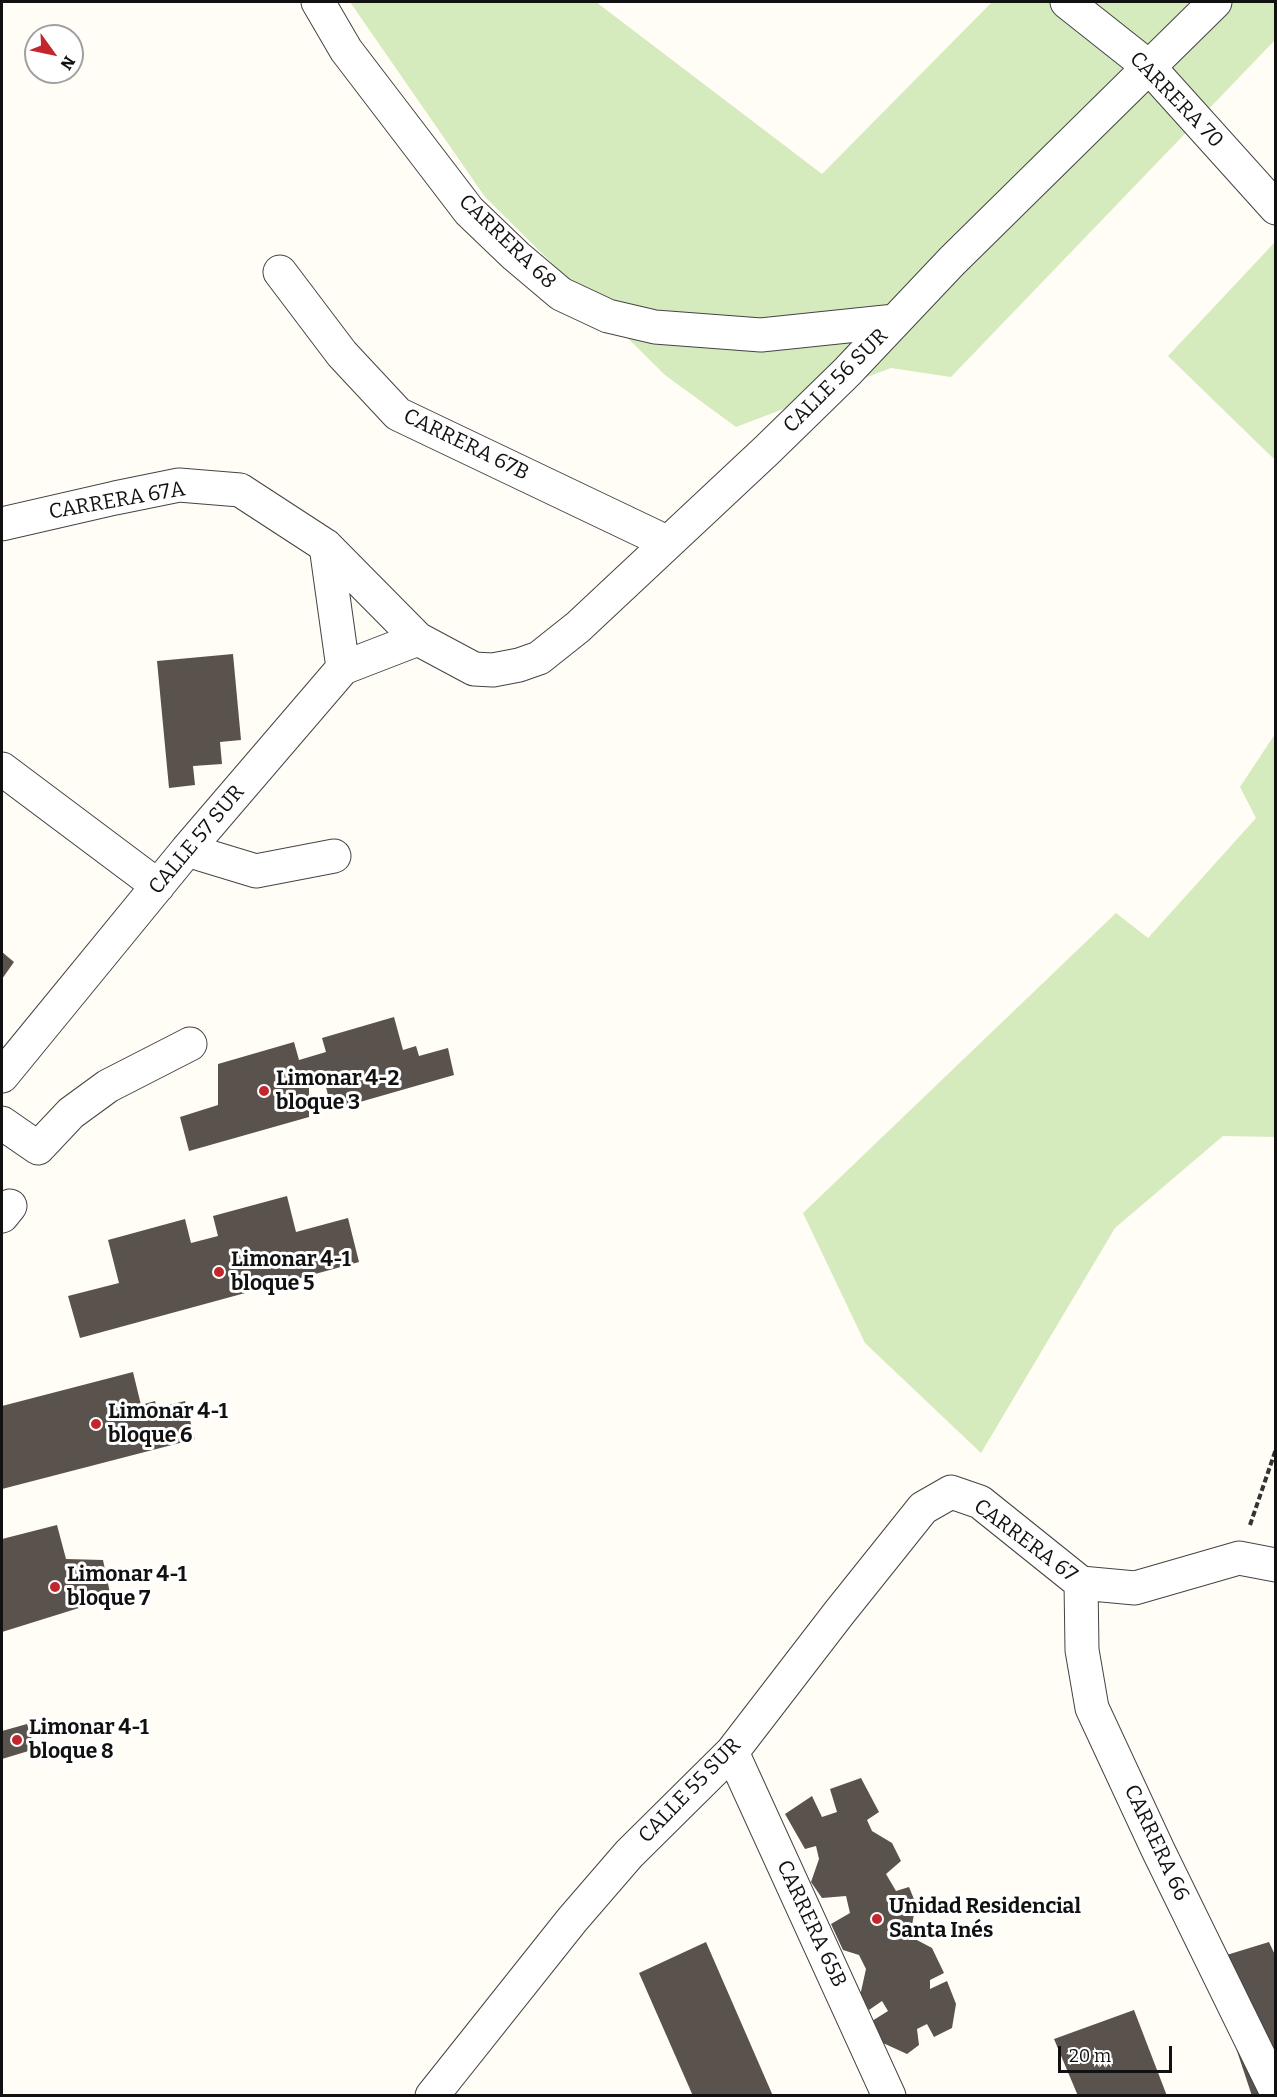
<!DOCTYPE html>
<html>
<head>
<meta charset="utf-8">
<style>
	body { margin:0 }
	#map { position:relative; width:1277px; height:2097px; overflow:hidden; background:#fffdf5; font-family:Bitter,serif }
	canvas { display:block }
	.frame { position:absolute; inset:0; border:3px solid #111; pointer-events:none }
	.north { position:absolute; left:24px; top:24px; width:60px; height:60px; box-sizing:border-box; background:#fff; border:2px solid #a0a0a0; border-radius:50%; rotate:123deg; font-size:16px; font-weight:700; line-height:24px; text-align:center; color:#111 }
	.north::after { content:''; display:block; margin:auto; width:21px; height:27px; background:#c4262e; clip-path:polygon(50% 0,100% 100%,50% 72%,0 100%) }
	.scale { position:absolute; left:1058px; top:2046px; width:114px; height:27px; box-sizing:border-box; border:3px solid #111; border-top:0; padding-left:8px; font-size:18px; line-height:21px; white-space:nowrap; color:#111; -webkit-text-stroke:4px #fff; paint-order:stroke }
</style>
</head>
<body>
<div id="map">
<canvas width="1277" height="2097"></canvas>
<div class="frame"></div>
<div class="north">N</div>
<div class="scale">20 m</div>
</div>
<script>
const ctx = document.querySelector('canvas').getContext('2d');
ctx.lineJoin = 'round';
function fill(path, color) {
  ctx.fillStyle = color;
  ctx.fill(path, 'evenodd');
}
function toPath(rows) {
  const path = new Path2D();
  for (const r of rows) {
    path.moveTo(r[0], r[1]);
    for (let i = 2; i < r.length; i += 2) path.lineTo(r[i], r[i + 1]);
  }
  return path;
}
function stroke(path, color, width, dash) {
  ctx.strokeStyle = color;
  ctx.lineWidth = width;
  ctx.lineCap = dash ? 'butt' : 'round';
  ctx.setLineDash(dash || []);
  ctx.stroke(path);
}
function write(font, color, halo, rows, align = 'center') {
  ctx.font = font + ' Bitter,serif';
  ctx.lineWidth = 6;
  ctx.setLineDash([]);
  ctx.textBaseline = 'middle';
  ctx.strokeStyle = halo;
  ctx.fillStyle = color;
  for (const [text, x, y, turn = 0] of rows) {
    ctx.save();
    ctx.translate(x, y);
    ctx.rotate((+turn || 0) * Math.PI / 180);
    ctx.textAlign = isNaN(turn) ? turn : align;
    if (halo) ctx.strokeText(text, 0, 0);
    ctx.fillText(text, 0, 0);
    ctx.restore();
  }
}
fill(toPath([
	[350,2,596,2,822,174,992,2,1275,2,1276,39,951,377,891,368,736,427,665,375,485,197],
	[1275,242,1275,460,1168,356],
	[1275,734,1275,1137,1223,1136,1115,1228,981,1453,865,1343,803,1213,1116,913,1148,938,1256,818,1240,787]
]), '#d5ebbd');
fill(toPath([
	[233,654,241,740,220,742,222,764,193,766,195,785,169,788,157,661],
	[2,952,14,962,2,979],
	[394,1017,403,1050,416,1046,419,1056,448,1048,454,1075,332,1110,323,1076,309,1076,309,1117,189,1151,180,1117,218,1105,218,1064,294,1042,299,1060,326,1052,322,1038],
	[287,1196,296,1232,348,1218,359,1262,80,1338,68,1296,119,1283,108,1240,185,1219,191,1243,218,1236,213,1216],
	[133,1372,141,1405,155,1401,157,1408,185,1401,195,1439,2,1489,2,1406],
	[57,1525,66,1559,103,1560,111,1598,2,1632,2,1539],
	[27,1724,35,1749,2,1759,2,1731],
	[861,1778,879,1812,867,1820,872,1831,892,1843,901,1861,886,1874,896,1891,909,1887,916,1904,912,1925,915,1939,932,1948,944,1973,930,1980,930,1989,947,1981,956,2004,952,2028,934,2037,927,2024,917,2029,919,2045,907,2054,883,2043,872,2021,888,2011,882,2001,869,2010,860,1996,866,1969,859,1955,843,1950,831,1924,850,1913,846,1896,822,1898,811,1882,819,1859,816,1846,805,1849,785,1814,812,1796,822,1817,837,1812,830,1789],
	[706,1942,773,2096,693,2096,639,1973],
	[1269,1942,1276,1957,1276,2096,1252,2096,1207,1961],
	[1134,2010,1167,2096,1078,2096,1054,2039]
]), '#5a524d');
const minor = toPath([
	[318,2,346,50,469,211,516,256,561,294,608,316,655,327,761,335,895,321],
	[1067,2,1149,67,1276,208],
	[280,272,342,354,398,414,656,537,666,544],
	[2,524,115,498,179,485,240,490,326,546,418,639,474,669,493,670,519,665,539,658,578,627,767,450,847,372,952,261,1215,2],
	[326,546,343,668],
	[2,769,158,886],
	[187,850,256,871,334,856],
	[2,1076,187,850,343,668,418,639],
	[2,1123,38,1148,71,1113,108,1086,190,1044],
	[2,1216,10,1206],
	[1081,1583,1082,1650,1092,1708,1158,1850,1276,2091],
	[732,1752,889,2096],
	[432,2096,572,1920,629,1854,732,1752,839,1613,923,1508,951,1492,980,1502,1081,1583,1135,1588,1239,1558,1276,1565]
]);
stroke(minor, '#444', 35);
stroke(toPath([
	[1250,1525,1276,1449]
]), '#333', 4, [6, 3]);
stroke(minor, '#fff', 33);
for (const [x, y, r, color] of [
	[264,1091,6,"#c4262e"],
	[219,1272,6,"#c4262e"],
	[96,1424,6,"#c4262e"],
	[55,1587,6,"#c4262e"],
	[17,1740,6,"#c4262e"],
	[877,1919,6,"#c4262e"]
]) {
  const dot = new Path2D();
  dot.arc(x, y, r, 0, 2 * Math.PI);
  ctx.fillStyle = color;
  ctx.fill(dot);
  stroke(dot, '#fff', 2);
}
write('21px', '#111', '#fff', [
	["CARRERA 70",1176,100,46],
	["CARRERA 68",507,242,44],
	["CALLE 56 SUR",836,381,-45],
	["CARRERA 67B",466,445,26],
	["CARRERA 67A",117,501,-10],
	["CALLE 57 SUR",197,840,-50],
	["CARRERA 67",1025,1541,37],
	["CALLE 55 SUR",690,1791,-46],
	["CARRERA 66",1156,1843,65],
	["CARRERA 65B",811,1924,65]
]);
write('bold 21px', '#111', '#fff', [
	["Limonar 4-2",276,1079],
	["bloque 3",276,1103],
	["Limonar 4-1",231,1260],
	["bloque 5",231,1284],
	["Limonar 4-1",108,1412],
	["bloque 6",108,1436],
	["Limonar 4-1",67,1575],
	["bloque 7",67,1599],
	["Limonar 4-1",29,1728],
	["bloque 8",29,1752],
	["Unidad Residencial",889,1907],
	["Santa Inés",889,1931]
], 'left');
</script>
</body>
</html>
